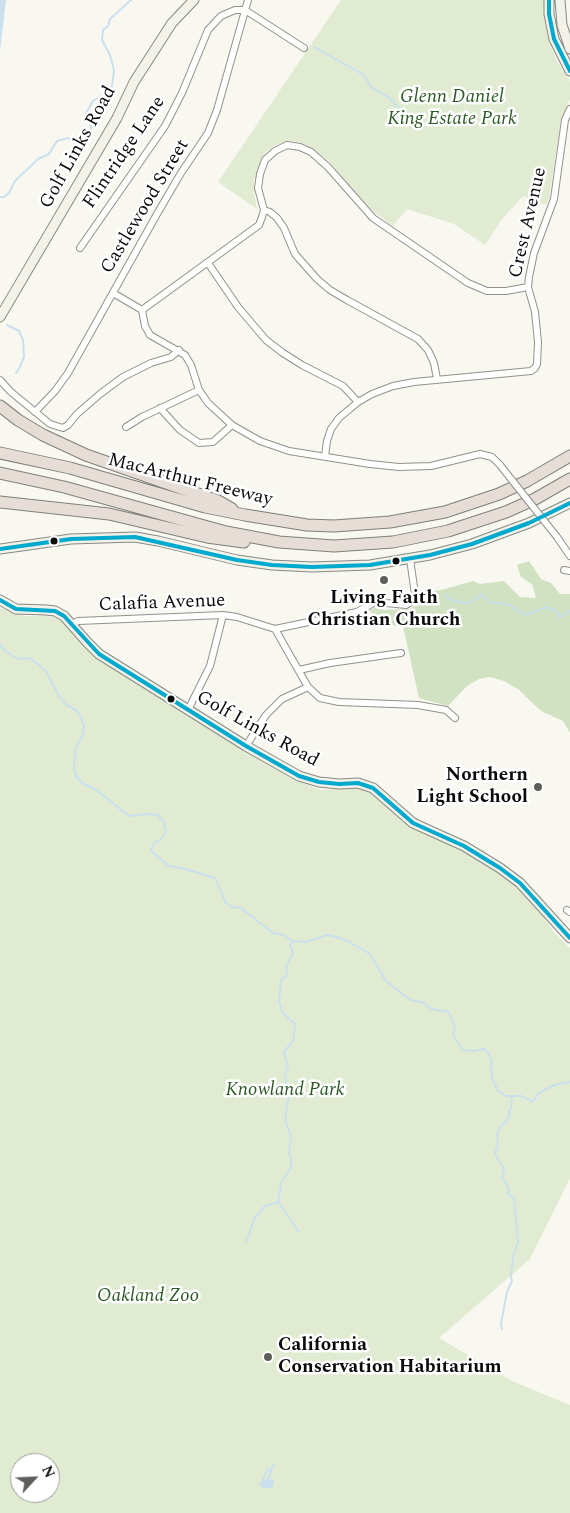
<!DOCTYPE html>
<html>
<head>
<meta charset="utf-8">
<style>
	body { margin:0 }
	#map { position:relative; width:570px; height:1513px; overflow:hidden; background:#f8f7f0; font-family:Spectral,serif }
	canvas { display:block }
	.north { position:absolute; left:10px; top:1453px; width:50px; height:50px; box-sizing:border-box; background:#fff; border:1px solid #9d9d9d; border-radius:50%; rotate:65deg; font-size:14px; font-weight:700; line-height:20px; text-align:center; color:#0b0b0b }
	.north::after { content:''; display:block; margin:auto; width:18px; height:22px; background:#5e5e5b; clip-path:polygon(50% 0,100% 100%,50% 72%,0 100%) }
</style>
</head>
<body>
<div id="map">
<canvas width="570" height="1513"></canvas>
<div class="north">N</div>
</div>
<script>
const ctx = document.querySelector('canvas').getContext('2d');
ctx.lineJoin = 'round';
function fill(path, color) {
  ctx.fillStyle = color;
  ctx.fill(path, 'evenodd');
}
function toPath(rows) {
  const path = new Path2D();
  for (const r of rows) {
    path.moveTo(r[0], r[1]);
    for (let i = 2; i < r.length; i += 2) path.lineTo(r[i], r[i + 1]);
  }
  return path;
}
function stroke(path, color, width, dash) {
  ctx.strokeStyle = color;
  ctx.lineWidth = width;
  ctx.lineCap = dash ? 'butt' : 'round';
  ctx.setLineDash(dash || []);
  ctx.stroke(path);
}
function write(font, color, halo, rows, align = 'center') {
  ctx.font = font + ' Spectral,serif';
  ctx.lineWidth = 5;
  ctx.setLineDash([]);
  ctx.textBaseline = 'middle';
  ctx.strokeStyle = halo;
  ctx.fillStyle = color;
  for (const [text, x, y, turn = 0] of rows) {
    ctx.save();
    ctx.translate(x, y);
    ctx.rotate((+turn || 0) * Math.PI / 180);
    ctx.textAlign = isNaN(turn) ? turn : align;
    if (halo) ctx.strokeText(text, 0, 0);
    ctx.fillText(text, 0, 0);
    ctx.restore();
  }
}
fill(toPath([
	[341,0,544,0,545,22,550,43,557,61,570,81,570,99,561,120,549,199,546,205,523,196,502,219,485,245,454,224,407,209,393,226,367,206,329,161,306,144,293,141,284,142,273,146,265,153,254,180,254,193,257,209,218,182],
	[0,608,24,616,46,616,59,618,66,623,89,651,102,662,291,778,320,790,353,788,360,789,374,794,414,829,449,843,487,864,518,886,539,909,552,930,570,948,570,1178,530,1259,439,1338,512,1381,570,1405,570,1513,0,1513],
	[20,1463,50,1463,50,1493,20,1493]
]), '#e0ebd2');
fill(toPath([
	[529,561,541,579,551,583,560,594,570,594,570,733,563,721,541,711,518,689,504,681,490,677,479,679,467,686,448,706,419,698,403,626,382,625,369,610,378,607,384,610,409,609,417,605,420,593,441,590,473,581,480,584,504,581,520,597,536,598,532,584,521,577,517,565]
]), '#d0e2c2');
fill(toPath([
	[0,0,6,0,0,51],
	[267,1478,274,1480,273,1487,263,1489,259,1485,263,1479,266,1480]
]), '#cae0ee');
stroke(toPath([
	[314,47,364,75,372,88,388,97,400,109,416,119],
	[0,197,4,197,9,193,15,181,38,159,49,154,57,141,68,138,74,141,88,138,91,130,90,123,85,115,93,101,107,93,112,86,114,70,110,55,102,40,103,30,108,26,110,19,131,0],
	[7,325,19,331,23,340,24,357,20,367,16,373],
	[445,595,453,601,468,603,482,595,492,603,501,603,509,605,526,615,547,607,554,610,560,617,570,611],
	[0,645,5,651,18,659,29,658,38,664,46,671,59,696,66,705,76,710,81,717,84,726,83,734,76,748,74,768,76,776,82,783,95,789,129,816,147,814,158,815,164,822,166,832,161,839,153,844,151,851,169,866,182,868,215,878,226,903,232,907,241,908,273,933,284,935,292,941,306,942,327,935,337,937,349,942,370,954,386,981,410,1000,422,1002,432,1009,449,1012,455,1029,453,1035,463,1050,474,1051,485,1049,488,1053,491,1059,492,1078,498,1091,506,1096,522,1096,532,1102,539,1093,554,1085,570,1082],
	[279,1203,299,1232],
	[247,1241,254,1219,265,1206,278,1202,282,1181,291,1168,291,1158,289,1153,291,1137,285,1120,288,1099,285,1073,288,1068,284,1052,293,1041,295,1024,282,1012,279,1000,281,980,287,975,286,966,293,953,290,945,292,942],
	[502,1329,501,1323,507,1292,512,1281,511,1277,513,1257,518,1242,514,1198,508,1194,509,1188,502,1177,504,1169,495,1154,498,1144,497,1134,502,1124,506,1122,510,1115,508,1111,511,1109,512,1096],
	[263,1479,267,1470,271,1470],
	[269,1479,271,1470,274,1464]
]), '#cae0ee', 2);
const street = toPath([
	[264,210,270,212,277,218,284,228,295,254,317,279,330,290,347,300,418,339,428,350,434,363,437,379],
	[80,248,165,126,182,93,208,30,221,16,235,10,245,10,304,48],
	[208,263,238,307,266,340,283,353,302,365,343,386,358,402],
	[113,293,142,310],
	[142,310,259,225,262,217,264,210,258,188,260,174,265,160,275,151,287,145,300,147,311,152,328,167,373,218,468,283,487,291,506,291,528,287],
	[142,310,145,326,150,335,185,355,191,365,199,390,208,403,232,425,260,441,289,451,370,464,399,467,431,466,480,454,492,457,500,465],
	[0,380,11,392,50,424,63,428,68,425,77,414,100,394,123,377,151,363,171,357,179,350],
	[160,408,180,430,199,443,213,442,232,425],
	[35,412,55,391,68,373,157,214,181,173,208,133,217,110,248,0],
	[126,427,142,417,199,390],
	[325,456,327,441,331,429,339,418,358,402,372,394,393,386,414,382,531,371,535,368,537,364,538,342,535,312,528,287,529,277,534,253,554,199,565,120,570,109],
	[557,537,570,556],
	[564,570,570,571],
	[72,624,78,621,223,615,237,617,275,629,357,612,377,601,386,603,406,605,411,602,415,594,410,559],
	[275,629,308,687,320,698,339,702,418,705,446,710,455,718],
	[299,670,330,663,401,653],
	[188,710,210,666,223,615],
	[246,746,266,715,282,699,308,687],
	[567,910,570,912]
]);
const secondary = toPath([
	[549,0,549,14,554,39,570,71],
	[560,0,562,25,570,49],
	[0,317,117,118,134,82,172,23,194,0],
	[0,549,71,539,135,537,158,541,237,560,272,565,312,567,370,565,430,555,472,544,529,523,570,503],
	[0,600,16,609,46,610,55,611,64,616,87,642,99,654,246,746,299,776,319,782,339,784,358,783,373,788,413,823,464,846,500,868,520,883,570,938]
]);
const highway = toPath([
	[0,406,18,420,43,435,86,455,218,501,232,509],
	[0,453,70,468,205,507,245,515,307,525,334,526,390,522,445,512,499,494,527,481,570,456],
	[0,473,64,487,226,532,279,542,334,546,393,542,448,531,506,512,535,499,570,479],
	[0,502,109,514,207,537,244,542]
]);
stroke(street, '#92918e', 8);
stroke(secondary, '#888885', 11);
stroke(highway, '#7f7f7b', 13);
stroke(street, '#fefefd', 6);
stroke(secondary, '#f3f2e9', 9);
stroke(highway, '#e6ded6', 11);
const streetBridge = toPath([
	[500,465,557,537]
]);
stroke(streetBridge, '#92918e', 8, []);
stroke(streetBridge, '#fefefd', 6);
stroke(toPath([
	[549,0,549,14,554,39,570,71],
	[0,549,71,539,135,537,237,560,272,565,312,567,370,565,430,555,472,544,529,523,570,503],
	[0,600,16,609,55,611,64,616,99,654,246,746,299,776,319,782,339,784,358,783,373,788,413,823,464,846,500,868,520,883,570,938]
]), '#00a9ce', 4);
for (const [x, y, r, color] of [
	[54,541,4.5,"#0b0b0b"],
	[396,561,4.5,"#0b0b0b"],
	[384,580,5,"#5e5e5b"],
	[171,699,4.5,"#0b0b0b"],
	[538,787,5,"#5e5e5b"],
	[268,1357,5,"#5e5e5b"]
]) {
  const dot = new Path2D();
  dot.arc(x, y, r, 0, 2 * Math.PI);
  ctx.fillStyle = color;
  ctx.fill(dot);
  stroke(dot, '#fff', 2);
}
write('italic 19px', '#2c5a25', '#fff', [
	["Glenn Daniel",452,98],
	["King Estate Park",452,120],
	["Knowland Park",285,1091],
	["Oakland Zoo",148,1297]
]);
write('19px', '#0b0b0b', '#fff', [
	["Golf Links Road",79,148,-61],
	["Flintridge Lane",125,153,-56],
	["Castlewood Street",146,207,-59],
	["Crest Avenue",529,223,-77],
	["MacArthur Freeway",190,481,14],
	["Calafia Avenue",162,604,-2],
	["Golf Links Road",257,730,29]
]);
write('bold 19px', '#0b0b0b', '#fff', [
	["Living Faith",384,599],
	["Christian Church",384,621],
	["Northern",528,776,"right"],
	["Light School",528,798,"right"],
	["California",278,1346,"left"],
	["Conservation Habitarium",278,1368,"left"]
]);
</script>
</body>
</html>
